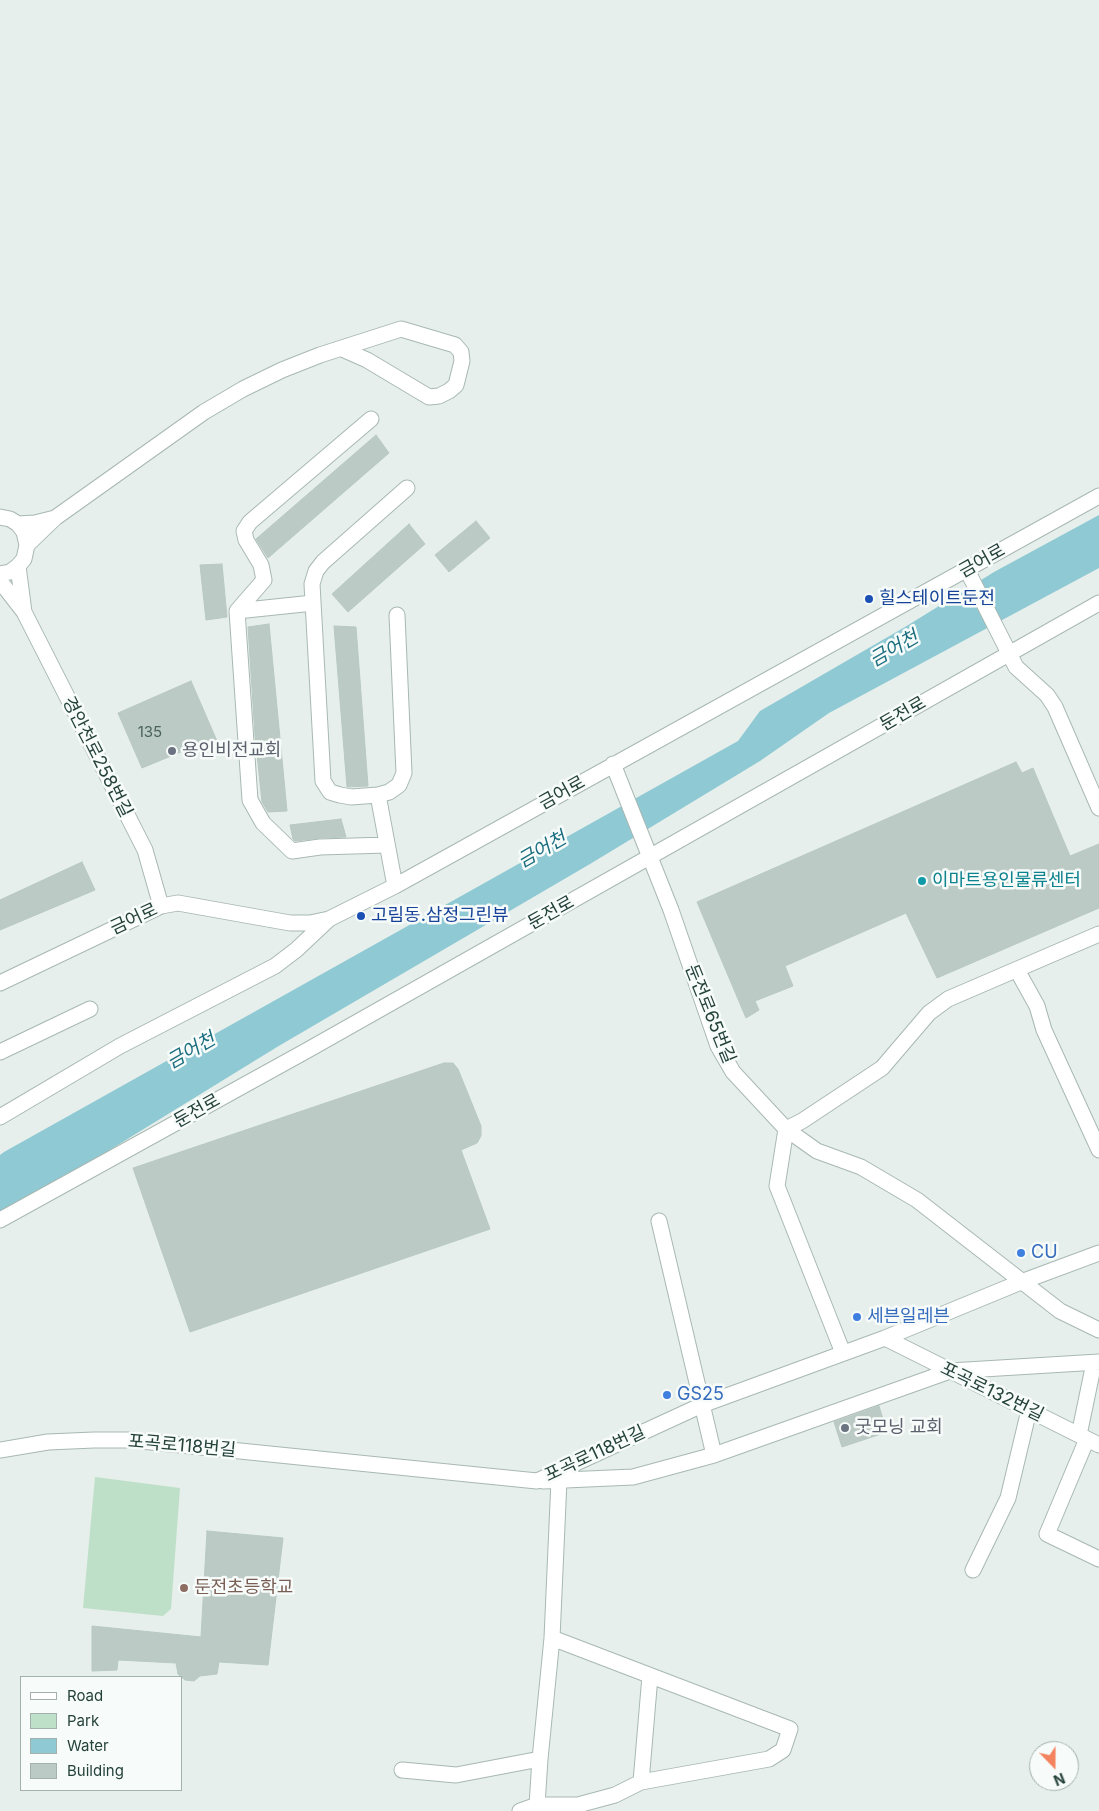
<!DOCTYPE html>
<html>
<head>
<meta charset="utf-8">
<style>
	body { margin:0 }
	#map { position:relative; width:1099px; height:1811px; overflow:hidden; background:#e6efeb; font-family:Inter,sans-serif }
	canvas { display:block }
	.legend { position:absolute; left:20px; top:1676px; width:162px; height:115px; box-sizing:border-box; background:#f7fbf9; border:1px solid #a3b1ad; margin:0; padding:6px 9px; list-style:none; font-size:15px; color:#24423a }
	.legend li { display:flex; align-items:center; gap:10px; height:25px }
	.legend b { width:25px; border:1px solid #a3b1ad }
	.north { position:absolute; left:1029px; top:1741px; width:50px; height:50px; box-sizing:border-box; background:#f7fbf9; border:1px solid #a3b1ad; border-radius:50%; rotate:158deg; font-size:14px; font-weight:700; line-height:20px; text-align:center; color:#24423a }
	.north::after { content:''; display:block; margin:auto; width:18px; height:22px; background:#f4845f; clip-path:polygon(50% 0,100% 100%,50% 72%,0 100%) }
</style>
</head>
<body>
<div id="map">
<canvas width="1099" height="1811"></canvas>
<ul class="legend">
<li><b style="height:6px;background:#fff"></b>Road</li>
<li><b style="height:14px;background:#bfe0c8"></b>Park</li>
<li><b style="height:14px;background:#8ec9d4"></b>Water</li>
<li><b style="height:14px;background:#bbcac4"></b>Building</li>
</ul>
<div class="north">N</div>
</div>
<script>
const ctx = document.querySelector('canvas').getContext('2d');
ctx.lineJoin = 'round';
function fill(path, color) {
  ctx.fillStyle = color;
  ctx.fill(path, 'evenodd');
}
function toPath(rows) {
  const path = new Path2D();
  for (const r of rows) {
    path.moveTo(r[0], r[1]);
    for (let i = 2; i < r.length; i += 2) path.lineTo(r[i], r[i + 1]);
  }
  return path;
}
function stroke(path, color, width, dash) {
  ctx.strokeStyle = color;
  ctx.lineWidth = width;
  ctx.lineCap = dash ? 'butt' : 'round';
  ctx.setLineDash(dash || []);
  ctx.stroke(path);
}
function write(font, color, halo, rows, align = 'center') {
  ctx.font = font + ' Inter,"Noto Sans KR",sans-serif';
  ctx.lineWidth = 5;
  ctx.setLineDash([]);
  ctx.textBaseline = 'middle';
  ctx.strokeStyle = halo;
  ctx.fillStyle = color;
  for (const [text, x, y, turn = 0] of rows) {
    ctx.save();
    ctx.translate(x, y);
    ctx.rotate((+turn || 0) * Math.PI / 180);
    ctx.textAlign = isNaN(turn) ? turn : align;
    if (halo) ctx.strokeText(text, 0, 0);
    ctx.fillText(text, 0, 0);
    ctx.restore();
  }
}
fill(toPath([
	[95,1477,180,1488,171,1609,163,1616,83,1608]
]), '#bfe0c8');
fill(toPath([
	[1099,515,1099,568,829,713,760,761,590,864,277,1047,95,1159,0,1212,0,1155,4,1152,738,741,760,711,905,627,994,572]
]), '#8ec9d4');
const building = toPath([
	[376,435,389,453,268,558,256,539,376,435],
	[476,521,490,538,449,572,435,555,476,521],
	[409,524,425,544,348,612,332,594,409,524],
	[222,564,227,617,206,620,200,565,222,564],
	[269,624,287,811,268,812,262,802,255,735,248,627,269,624],
	[334,626,356,627,368,786,347,787,334,626],
	[191,681,217,741,189,753,188,749,142,768,118,713,191,681],
	[1016,762,1022,773,1033,768,1070,856,1099,844,1099,908,937,978,906,913,785,966,793,986,755,1001,759,1010,746,1018,697,902,1016,762],
	[341,819,346,837,320,838,295,841,293,839,290,825,341,819],
	[82,862,95,890,0,930,0,900,82,862],
	[444,1063,453,1063,458,1069,481,1126,481,1136,477,1143,461,1150,490,1229,190,1332,133,1168,444,1063],
	[879,1406,887,1432,842,1447,834,1422,879,1406],
	[207,1531,283,1538,268,1665,219,1662,217,1674,200,1676,194,1681,185,1680,178,1674,176,1663,118,1660,117,1670,92,1671,92,1626,201,1637,207,1531]
]);
fill(building, '#bbcac4');
stroke(building, '#b8c9c2', 1);
const minor = toPath([
	[371,419,250,522,244,531,246,540,261,565,264,580,237,611,250,800,263,823,292,851,320,847,387,845],
	[0,517,10,519,18,524,24,532,27,545,24,559,18,566,10,572,0,574],
	[55,518,204,412,243,389,282,370,320,355,401,329,455,345,461,352,462,361,456,385,449,391,439,396,429,397,367,360,342,349],
	[18,524,35,523,55,518,27,545],
	[967,570,1016,667,1047,695,1055,707,1099,808],
	[0,581,24,612,18,566],
	[237,611,313,603],
	[24,612,145,850,161,906],
	[613,764,671,910,718,1046,733,1072,786,1129,777,1186,843,1353],
	[378,795,351,797,340,795,330,792,323,781,312,584,316,571,323,562,407,488],
	[395,886,378,795,389,792,399,785,404,773,397,615],
	[1099,934,948,999,929,1013,882,1068,802,1121,786,1129,817,1151,861,1167,917,1200,1060,1311,1099,1330],
	[1017,970,1037,1006,1044,1030,1099,1150],
	[0,983,161,906,178,903,290,923,310,923,329,919,395,886,1099,496],
	[0,1052,90,1009],
	[0,1117,120,1046,275,966,296,950,328,920],
	[0,1220,306,1051,1099,603],
	[659,1221,714,1455],
	[885,1338,1099,1445],
	[1079,1435,1094,1363],
	[1087,1439,1047,1534,1099,1559],
	[0,1450,48,1442,94,1440,131,1440,537,1481,702,1405,885,1338,1021,1282,1099,1253],
	[543,1481,633,1477,714,1455,950,1371,1099,1362],
	[973,1570,1008,1498,1029,1410],
	[402,1770,456,1775,540,1759],
	[641,1782,650,1676],
	[537,1805,540,1759,552,1638,559,1480],
	[520,1811,537,1805,578,1805,615,1795,641,1782,769,1759,783,1750,790,1729,552,1638]
]);
stroke(minor, '#a8b8b2', 17);
stroke(minor, '#fff', 15);
for (const [x, y, r, color] of [
	[869,599,5,"#1a4fb4"],
	[172,751,5,"#6b7280"],
	[922,881,5,"#0f9aa8"],
	[361,916,5,"#1a4fb4"],
	[1021,1253,5,"#3f7fe0"],
	[857,1317,5,"#3f7fe0"],
	[667,1395,5,"#3f7fe0"],
	[845,1428,5,"#6b7280"],
	[184,1588,5,"#8d6e63"]
]) {
  const dot = new Path2D();
  dot.arc(x, y, r, 0, 2 * Math.PI);
  ctx.fillStyle = color;
  ctx.fill(dot);
  stroke(dot, '#f7fbf9', 2);
}
write('15px', '#4a645c', null, [
	["135",150,732]
]);
write('18px', '#24423a', '#f7fbf9', [
	["금어로",982,561,-29],
	["둔전로",903,714,-30],
	["경안천로258번길",97,757,63],
	["금어로",562,793,-29],
	["둔전로",551,913,-29],
	["금어로",134,919,-25],
	["둔전로65번길",710,1014,68],
	["둔전로",197,1111,-29],
	["포곡로132번길",992,1392,26],
	["포곡로118번길",182,1446,5],
	["포곡로118번길",595,1454,-25]
]);
write('18px', '#164399', '#f7fbf9', [
	["힐스테이트둔전",879,599],
	["고림동.삼정그린뷰",371,916]
], 'left');
write('18px', '#5b616d', '#f7fbf9', [
	["용인비전교회",182,751],
	["굿모닝 교회",855,1428]
], 'left');
write('18px', '#0d838f', '#f7fbf9', [
	["이마트용인물류센터",932,881]
], 'left');
write('18px', '#366cbe', '#f7fbf9', [
	["CU",1031,1253],
	["세븐일레븐",867,1317],
	["GS25",677,1395]
], 'left');
write('18px', '#785e54', '#f7fbf9', [
	["둔전초등학교",194,1588]
], 'left');
write('italic 19px', '#1c6f80', '#f7fbf9', [
	["금어천",894,649,-30],
	["금어천",542,850,-30],
	["금어천",191,1051,-30]
]);
</script>
</body>
</html>
